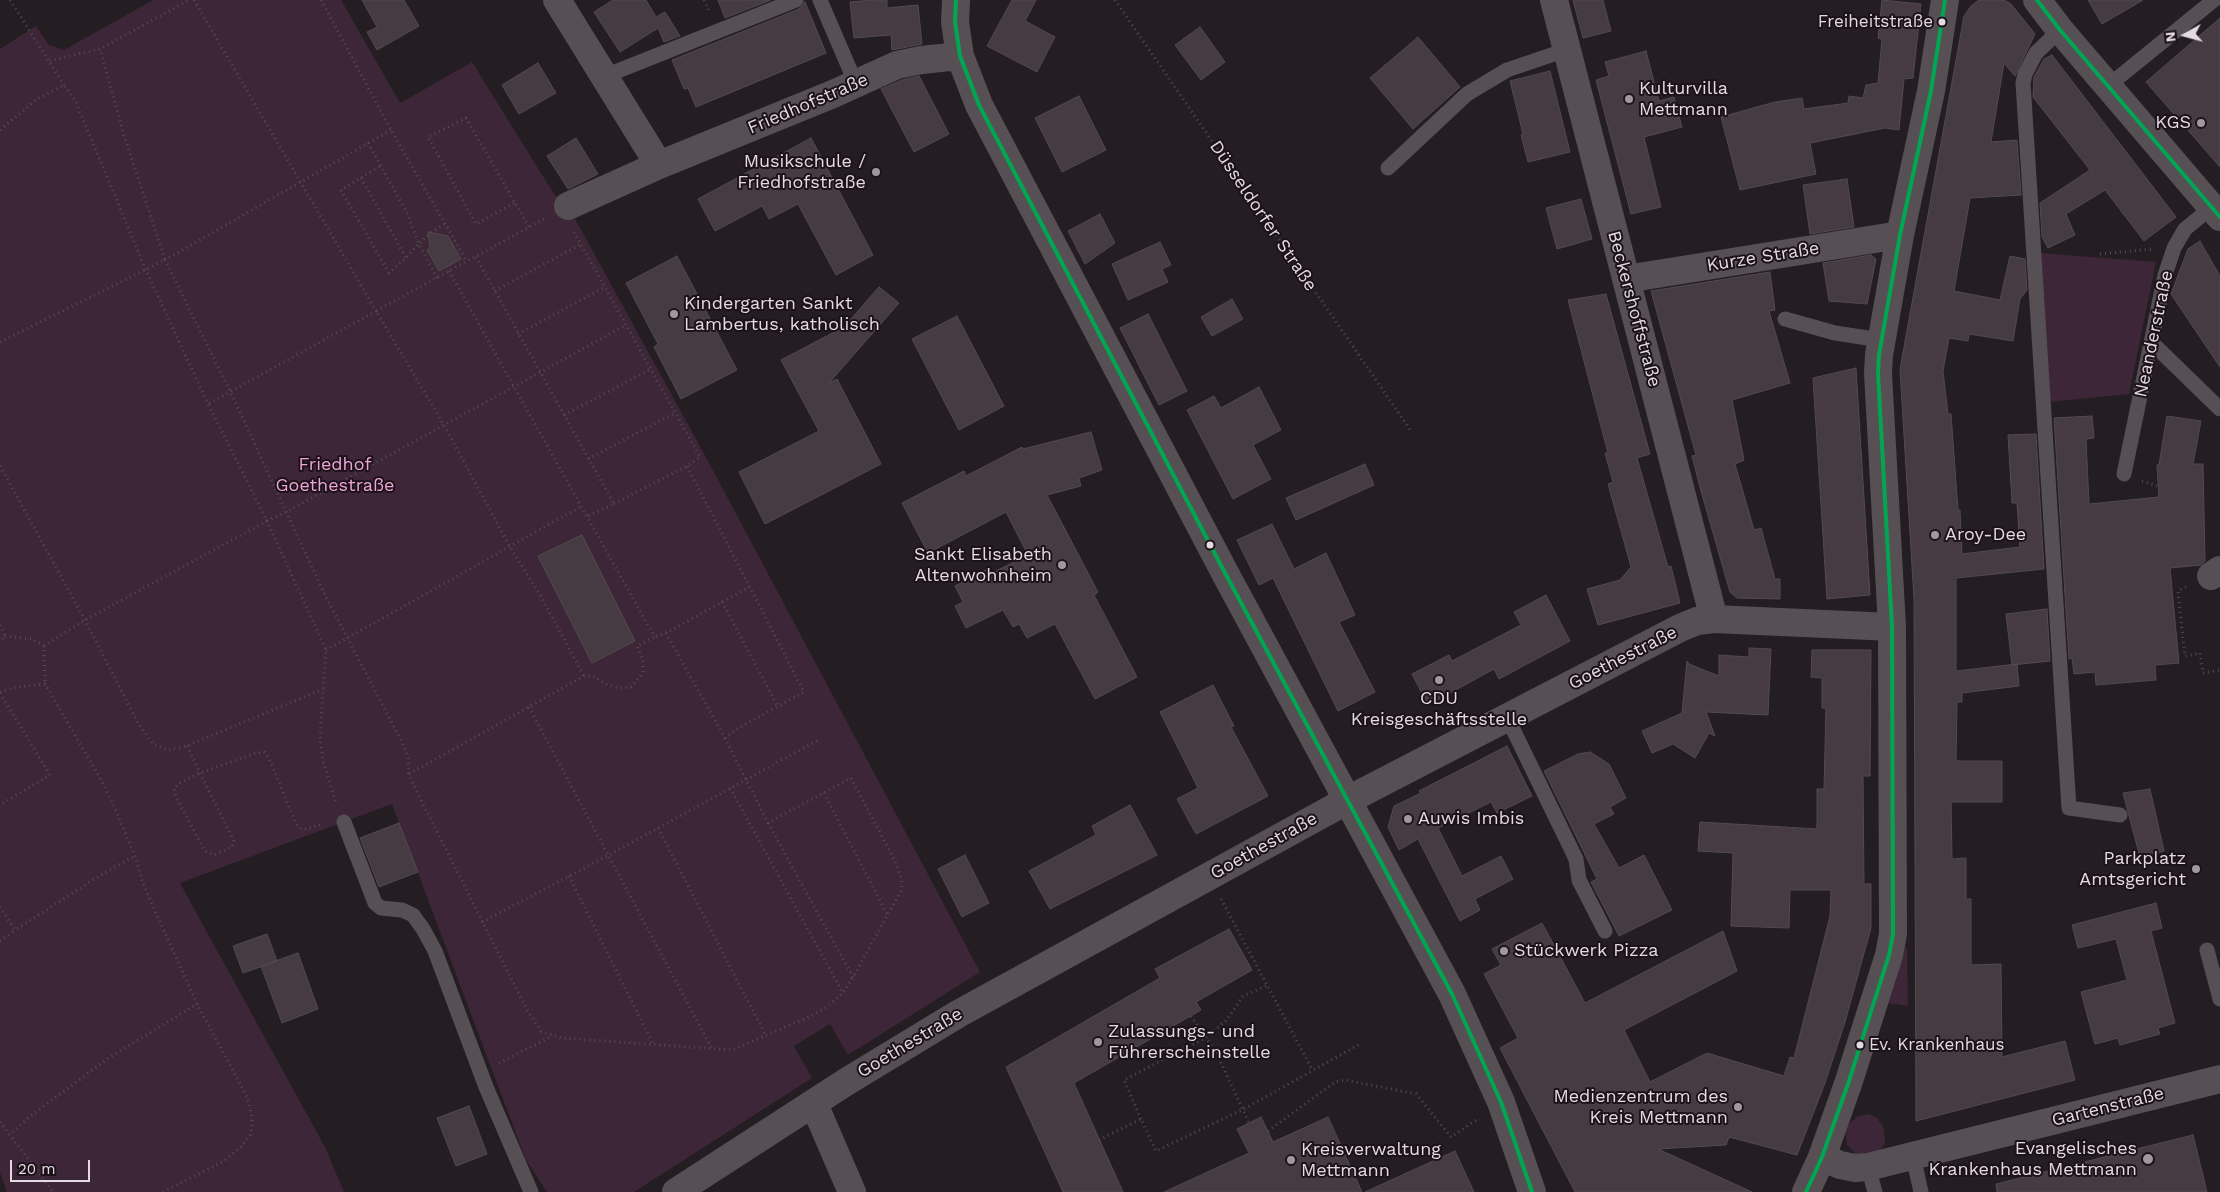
<!DOCTYPE html>
<html>
<head>
<meta charset="utf-8">
<style>
	body { margin:0 }
	#map { position:relative; width:2220px; height:1192px; overflow:hidden; background:#241d22; font-family:"Work Sans",sans-serif }
	canvas { display:block }
	.north { position:absolute; left:2160px; top:10px; width:50px; height:50px; -webkit-text-stroke:4px #1d111a; paint-order:stroke; rotate:263deg; font-size:14px; font-weight:700; line-height:20px; text-align:center; color:#e4dae1 }
	.north::after { content:''; display:block; margin:auto; width:18px; height:22px; background:#e4dae1; clip-path:polygon(50% 0,100% 100%,50% 72%,0 100%) }
	.scale { position:absolute; left:10px; top:1160px; width:80px; height:22px; box-sizing:border-box; border:2px solid #e4dae1; border-top:0; padding-left:6px; font-size:15px; line-height:18px; white-space:nowrap; color:#e4dae1; -webkit-text-stroke:4px #1d111a; paint-order:stroke }
</style>
</head>
<body>
<div id="map">
<canvas width="2220" height="1192"></canvas>
<div class="north">N</div>
<div class="scale">20 m</div>
</div>
<script>
const ctx = document.querySelector('canvas').getContext('2d');
ctx.lineJoin = 'round';
function fill(path, color) {
  ctx.fillStyle = color;
  ctx.fill(path, 'evenodd');
}
function toPath(rows) {
  const path = new Path2D();
  for (const r of rows) {
    path.moveTo(r[0], r[1]);
    for (let i = 2; i < r.length; i += 2) path.lineTo(r[i], r[i + 1]);
  }
  return path;
}
function stroke(path, color, width, dash) {
  ctx.strokeStyle = color;
  ctx.lineWidth = width;
  ctx.lineCap = dash ? 'butt' : 'round';
  ctx.setLineDash(dash || []);
  ctx.stroke(path);
}
function write(font, color, halo, rows, align = 'center') {
  ctx.font = font + ' "Work Sans",sans-serif';
  ctx.lineWidth = 4;
  ctx.setLineDash([]);
  ctx.textBaseline = 'middle';
  ctx.strokeStyle = halo;
  ctx.fillStyle = color;
  for (const [text, x, y, turn = 0] of rows) {
    ctx.save();
    ctx.translate(x, y);
    ctx.rotate((+turn || 0) * Math.PI / 180);
    ctx.textAlign = isNaN(turn) ? turn : align;
    if (halo) ctx.strokeText(text, 0, 0);
    ctx.fillText(text, 0, 0);
    ctx.restore();
  }
}
fill(toPath([
	[153,0,341,0,400,103,472,62,554,194,568,206,707,459,980,972,848,1055,830,1024,794,1046,812,1078,634,1192,547,1192,526,1160,392,804,180,883,326,1149,344,1192,7,1192,0,1173,0,49,36,26,49,45,64,50],
	[2040,253,2156,262,2129,394,2049,402],
	[1903,945,1907,949,1908,1006,1886,1003],
	[1869,1114,1877,1118,1884,1128,1885,1143,1880,1152,1857,1155,1847,1145,1845,1131,1848,1125,1858,1116]
]), '#3d2637');
const building = toPath([
	[362,0,404,0,419,26,377,50,367,32,377,27,362,0],
	[613,0,646,0,656,17,665,12,680,36,664,42,658,28,620,52,594,12,613,0],
	[718,0,771,0,725,18,718,0],
	[873,0,887,0,887,8,918,5,922,44,892,50,891,35,854,38,850,2,873,0],
	[1012,0,1036,0,1025,21,1055,37,1037,72,987,46,1012,0],
	[1573,0,1603,0,1611,31,1583,38,1573,0],
	[1882,0,1921,4,1913,78,1904,79,1899,130,1885,128,1810,143,1816,174,1740,190,1721,117,1775,102,1802,98,1804,109,1848,103,1849,96,1863,98,1866,85,1878,83,1882,39,1878,38,1882,0],
	[1979,0,2004,0,2011,4,2035,34,2015,76,2004,63,1991,142,2017,140,2021,195,1970,198,1954,291,2000,300,2010,256,2025,259,2027,290,2020,299,2013,341,1969,334,1968,341,1949,338,1943,371,1948,414,1951,414,1958,510,1960,510,1962,554,2020,547,2017,503,2012,503,2008,435,2036,434,2044,569,1956,578,1956,671,2017,664,2019,686,1962,693,1962,702,1957,702,1956,761,2002,761,2002,802,1951,802,1952,859,1966,858,1966,899,1971,899,1971,965,2001,964,2002,1057,2065,1041,2075,1080,1916,1121,1914,599,1900,369,1964,16,1971,6,1979,0],
	[2088,0,2143,0,2102,24,2088,0],
	[805,2,826,53,696,107,688,88,684,89,672,60,799,9,805,2],
	[2220,18,2220,167,2146,82,2220,18],
	[1200,27,1225,62,1201,80,1175,45,1200,27],
	[1418,37,1460,87,1413,129,1370,78,1418,37],
	[1646,51,1659,101,1674,97,1682,127,1644,137,1661,207,1631,214,1596,80,1609,76,1605,62,1646,51],
	[2052,55,2176,217,2144,241,2105,190,2066,214,2075,235,2048,248,2042,237,2040,203,2090,170,2033,97,2034,77,2044,59,2052,55],
	[538,63,556,93,519,114,502,85,538,63],
	[1550,71,1570,152,1528,162,1521,135,1523,134,1510,81,1550,71],
	[919,76,949,134,914,152,881,89,902,80,919,76],
	[1079,96,1106,150,1062,172,1035,118,1079,96],
	[576,138,598,174,568,189,547,156,576,138],
	[811,138,873,255,836,275,798,204,769,219,762,206,715,231,698,199,811,138],
	[1847,179,1854,227,1810,234,1803,185,1847,179],
	[1581,199,1592,239,1557,249,1546,208,1581,199],
	[1100,214,1115,243,1085,264,1068,231,1100,214],
	[428,232,448,236,461,259,439,271,427,250,430,248,428,232],
	[2200,241,2220,276,2220,367,2171,294,2188,249,2200,241],
	[1160,242,1171,265,1162,269,1168,282,1128,300,1112,264,1160,242],
	[1871,255,1876,259,1867,304,1829,301,1823,263,1871,255],
	[677,256,737,370,681,399,654,347,658,344,626,283,677,256],
	[1770,272,1775,310,1769,311,1790,383,1732,400,1744,460,1735,464,1754,530,1761,528,1775,579,1780,579,1780,599,1737,598,1730,592,1701,491,1692,456,1696,455,1651,291,1770,272],
	[879,287,899,303,829,383,837,379,881,464,765,524,739,472,819,431,781,360,844,327,879,287],
	[1606,294,1650,454,1637,458,1668,567,1671,566,1680,603,1598,625,1587,589,1620,580,1631,567,1608,484,1613,482,1605,453,1608,453,1568,300,1606,294],
	[1232,299,1243,319,1212,336,1201,317,1232,299],
	[1148,314,1187,391,1159,405,1120,328,1148,314],
	[957,316,1004,406,959,430,912,339,957,316],
	[1856,368,1870,595,1827,599,1813,378,1856,368],
	[1259,387,1281,430,1253,445,1271,479,1233,499,1187,410,1214,396,1221,408,1259,387],
	[2092,416,2094,438,2086,439,2089,504,2159,497,2157,465,2159,465,2167,416,2201,421,2193,464,2203,464,2205,561,2201,565,2170,568,2179,663,2155,665,2156,680,2096,685,2095,672,2074,674,2072,658,2069,659,2054,418,2092,416],
	[1091,432,1102,470,1079,478,1081,486,1047,495,1098,592,1094,595,1137,677,1095,699,1055,624,1027,638,1019,624,1013,627,1003,610,966,628,955,606,963,602,955,586,986,570,988,575,1028,555,1006,512,928,553,902,503,964,471,966,476,1022,447,1023,449,1091,432],
	[1365,464,1374,485,1296,520,1286,498,1365,464],
	[1272,524,1294,569,1326,553,1355,615,1339,622,1375,692,1338,711,1273,578,1259,585,1237,540,1272,524],
	[582,535,635,641,592,663,538,556,582,535],
	[1546,595,1570,641,1499,679,1494,669,1428,705,1412,674,1449,655,1452,661,1521,625,1514,612,1546,595],
	[2047,609,2050,661,2012,665,2006,614,2047,609],
	[1749,648,1771,649,1768,715,1706,712,1715,736,1709,733,1695,758,1673,744,1652,753,1642,731,1682,713,1687,661,1689,664,1719,676,1719,655,1749,657,1749,648],
	[1812,650,1871,650,1870,776,1863,776,1864,884,1871,884,1871,928,1845,1022,1825,1083,1797,1155,1729,1137,1726,1145,1658,1149,1752,1192,1575,1192,1500,1048,1518,1038,1484,974,1501,965,1492,949,1542,923,1585,1003,1723,931,1737,971,1624,1030,1650,1082,1707,1053,1784,1076,1790,1057,1794,1058,1830,916,1831,890,1790,890,1789,928,1731,926,1733,853,1698,851,1700,822,1817,829,1817,789,1824,789,1826,708,1822,708,1822,678,1811,677,1812,650],
	[1213,685,1234,726,1231,727,1268,796,1196,834,1177,799,1198,788,1160,712,1213,685],
	[1507,746,1532,796,1497,813,1491,802,1438,828,1462,876,1501,856,1513,879,1475,899,1480,910,1460,921,1418,839,1399,850,1388,827,1394,806,1421,793,1419,791,1507,746],
	[1590,752,1609,764,1626,798,1610,807,1614,814,1594,824,1619,868,1644,855,1672,910,1619,936,1591,882,1597,879,1544,771,1578,754,1590,752],
	[2150,789,2164,851,2140,857,2123,793,2150,789],
	[1130,805,1157,855,1050,909,1029,871,1096,835,1092,826,1130,805],
	[399,823,418,872,379,887,360,838,399,823],
	[965,855,989,903,962,917,938,869,965,855],
	[2156,903,2162,928,2151,931,2175,1023,2158,1028,2160,1034,2120,1045,2118,1038,2095,1044,2081,992,2127,980,2116,939,2078,948,2072,925,2156,903],
	[1229,929,1252,970,1196,1002,1201,1010,1074,1083,1123,1192,1063,1192,1006,1067,1160,978,1155,969,1229,929],
	[267,934,277,961,243,973,233,946,267,934],
	[298,953,318,1009,282,1023,261,966,298,953],
	[469,1106,487,1154,456,1166,437,1118,469,1106],
	[1261,1117,1273,1142,1328,1117,1362,1192,1164,1192,1249,1153,1237,1129,1261,1117],
	[2193,1135,2207,1192,1997,1192,1996,1184,2193,1135],
	[1455,1151,1474,1192,1365,1192,1455,1151]
]);
fill(building, '#463b43');
stroke(building, '#514b4f', 1);
stroke(toPath([
	[10,0,64,85],
	[194,0,376,311,208,404],
	[321,0,391,130,467,262],
	[704,0,710,13],
	[1115,0,1411,431],
	[50,61,100,49,189,0],
	[0,130,37,99,64,85,75,100,145,268,208,404,267,521,286,512,626,325],
	[391,130,165,260,230,391,325,595,405,748,408,758,409,774,416,790,527,1010,541,1031,561,1038,732,1050,809,1017,827,1007,843,993,853,977,901,891,902,880,894,859,851,778,768,823,725,738],
	[368,143,407,213,419,244,406,258,389,273,341,190,380,166],
	[361,178,406,258],
	[514,203,476,224,428,137,466,118,529,227],
	[544,219,376,311,444,425,510,547,539,593,584,676],
	[574,232,700,457,687,466,614,504],
	[2100,254,2153,249],
	[476,257,614,504,588,516],
	[449,271,653,634,656,636,666,633,749,587],
	[437,278,419,244,430,233,445,224],
	[495,291,581,244],
	[518,334,605,287],
	[0,342,165,260,124,135,100,49],
	[564,415,651,369],
	[588,459,675,413],
	[0,466,85,620,138,723,153,744,168,750,187,746,323,689],
	[2142,481,2158,486],
	[2186,587,2178,591,2185,656,2200,653,2203,673,2220,670],
	[722,602,778,707],
	[0,625,5,636,0,642],
	[666,633,725,738,735,730,804,692,687,466],
	[5,636,31,639,44,646,45,684],
	[44,646,85,620,267,521,326,650,320,737,323,761,336,803],
	[326,650,580,507],
	[0,692,17,687,45,684,100,778,113,804,135,856,144,886,197,1004,110,1057,28,1118,10,1135],
	[0,693,50,775,0,805],
	[529,707,712,1049],
	[187,746,200,773,234,841,232,847,214,855,205,851,176,797,174,788,180,783,200,773,256,753,264,752,269,758,296,824,301,829,307,829,323,824],
	[409,774,584,676,593,676,608,685,619,688,631,687,643,673,643,660,637,646,656,636],
	[730,788,843,993],
	[824,793,888,916],
	[768,823,853,977],
	[658,828,766,1036],
	[569,876,653,1044],
	[1221,899,1313,1071],
	[0,907,15,930,104,873,135,856],
	[482,922,609,855,820,739],
	[0,941,15,930],
	[1191,1016,1216,1052,1249,1123],
	[499,1063,552,1036],
	[1141,1119,1124,1080,1205,1038,1227,1020,1243,996,1266,986],
	[0,1122,53,1192],
	[1268,1131,1335,1082,1345,1080,1416,1094,1451,1137,1479,1118],
	[1099,1140,1141,1119,1156,1151,1244,1109,1360,1044],
	[163,1192,224,1161,241,1147,251,1134,252,1118,247,1097,197,1004]
]), '#534d52', 3, [1, 4]);
stroke(toPath([
	[820,0,856,84],
	[2060,30,2036,53,2025,74,2023,83,2069,808,2120,815],
	[605,76,796,0],
	[2108,86,2214,0],
	[1388,168,1467,94,1507,70,1566,50],
	[1785,319,1835,333,1881,340],
	[2151,342,2220,409],
	[2124,474,2165,275,2174,248,2185,229,2211,208],
	[1507,717,1576,859,1579,880,1605,931],
	[344,822,375,903,381,908,402,910,413,915,423,929,435,951,486,1087,531,1192],
	[2207,950,2220,999],
	[1913,1156,1921,1192],
	[1868,1167,1875,1192]
]), '#564f53', 15);
stroke(toPath([
	[557,0,659,165],
	[956,0,955,22,960,56,979,105,1225,573,1452,994,1501,1102,1532,1192],
	[1554,0,1714,619],
	[2037,0,2060,30,2220,217],
	[568,206,659,165,833,94,897,65,921,60,960,56],
	[1626,279,1900,235],
	[2211,576,2220,570],
	[814,1104,852,1192],
	[1822,1157,1840,1165,1855,1168,1868,1167,2220,1079],
	[676,1192,846,1082,958,1014,1348,800,1680,628,1697,621,1714,619,1892,627],
	[1806,1192,1822,1157,1848,1084,1889,955,1893,934,1892,627,1878,373,1879,355,1900,235,1931,91,1945,0]
]), '#564f53', 28);
stroke(toPath([
	[956,0,955,22,960,56,979,105,1225,573,1452,994,1501,1102,1532,1192],
	[2037,0,2060,30,2220,217],
	[1806,1192,1822,1157,1848,1084,1889,955,1893,934,1892,627,1878,373,1879,355,1900,235,1931,91,1945,0]
]), '#00a651', 4);
for (const [x, y, r, color] of [
	[1942,22,4.5,"#e4dae1"],
	[1629,99,5,"#a1989e"],
	[2201,123,5,"#a1989e"],
	[876,172,5,"#a1989e"],
	[674,314,5,"#a1989e"],
	[1935,535,5,"#a1989e"],
	[1210,545,4.5,"#e4dae1"],
	[1062,565,5,"#a1989e"],
	[1439,680,5,"#a1989e"],
	[1408,819,5,"#a1989e"],
	[2196,869,5,"#a1989e"],
	[1504,951,5,"#a1989e"],
	[1098,1042,5,"#a1989e"],
	[1860,1045,4.5,"#e4dae1"],
	[1738,1107,5,"#a1989e"],
	[2148,1159,6,"#a1989e"],
	[1291,1160,5,"#a1989e"]
]) {
  const dot = new Path2D();
  dot.arc(x, y, r, 0, 2 * Math.PI);
  ctx.fillStyle = color;
  ctx.fill(dot);
  stroke(dot, '#1d111a', 2);
}
write('17px', '#e4dae1', '#1d111a', [
	["Freiheitstraße",1933,22],
	["Ev. Krankenhaus",1869,1045,"left"]
], 'right');
write('18px', '#e4dae1', '#1d111a', [
	["Kulturvilla",1639,89],
	["Mettmann",1639,110],
	["KGS",2191,123,"right"],
	["Musikschule /",866,162,"right"],
	["Friedhofstraße",866,183,"right"],
	["Kindergarten Sankt",684,304],
	["Lambertus, katholisch",684,325],
	["Aroy-Dee",1945,535],
	["Sankt Elisabeth",1052,555,"right"],
	["Altenwohnheim",1052,576,"right"],
	["CDU",1439,699,"center"],
	["Kreisgeschäftsstelle",1439,720,"center"],
	["Auwis Imbis",1418,819],
	["Parkplatz",2186,859,"right"],
	["Amtsgericht",2186,880,"right"],
	["Stückwerk Pizza",1514,951],
	["Zulassungs- und",1108,1032],
	["Führerscheinstelle",1108,1053],
	["Medienzentrum des",1728,1097,"right"],
	["Kreis Mettmann",1728,1118,"right"],
	["Evangelisches",2137,1149,"right"],
	["Krankenhaus Mettmann",2137,1170,"right"],
	["Kreisverwaltung",1301,1150],
	["Mettmann",1301,1171]
], 'left');
write('18px', '#e4dae1', '#1d111a', [
	["Friedhofstraße",808,104,-23],
	["Düsseldorfer Straße",1263,216,56],
	["Kurze Straße",1763,257,-9],
	["Beckershoffstraße",1634,309,75],
	["Neanderstraße",2154,334,-78],
	["Goethestraße",1623,658,-27],
	["Goethestraße",1264,846,-29],
	["Goethestraße",910,1043,-31],
	["Gartenstraße",2108,1107,-14]
]);
write('18px', '#eda5d8', '#1d111a', [
	["Friedhof",335,465],
	["Goethestraße",335,486]
]);
</script>
</body>
</html>
